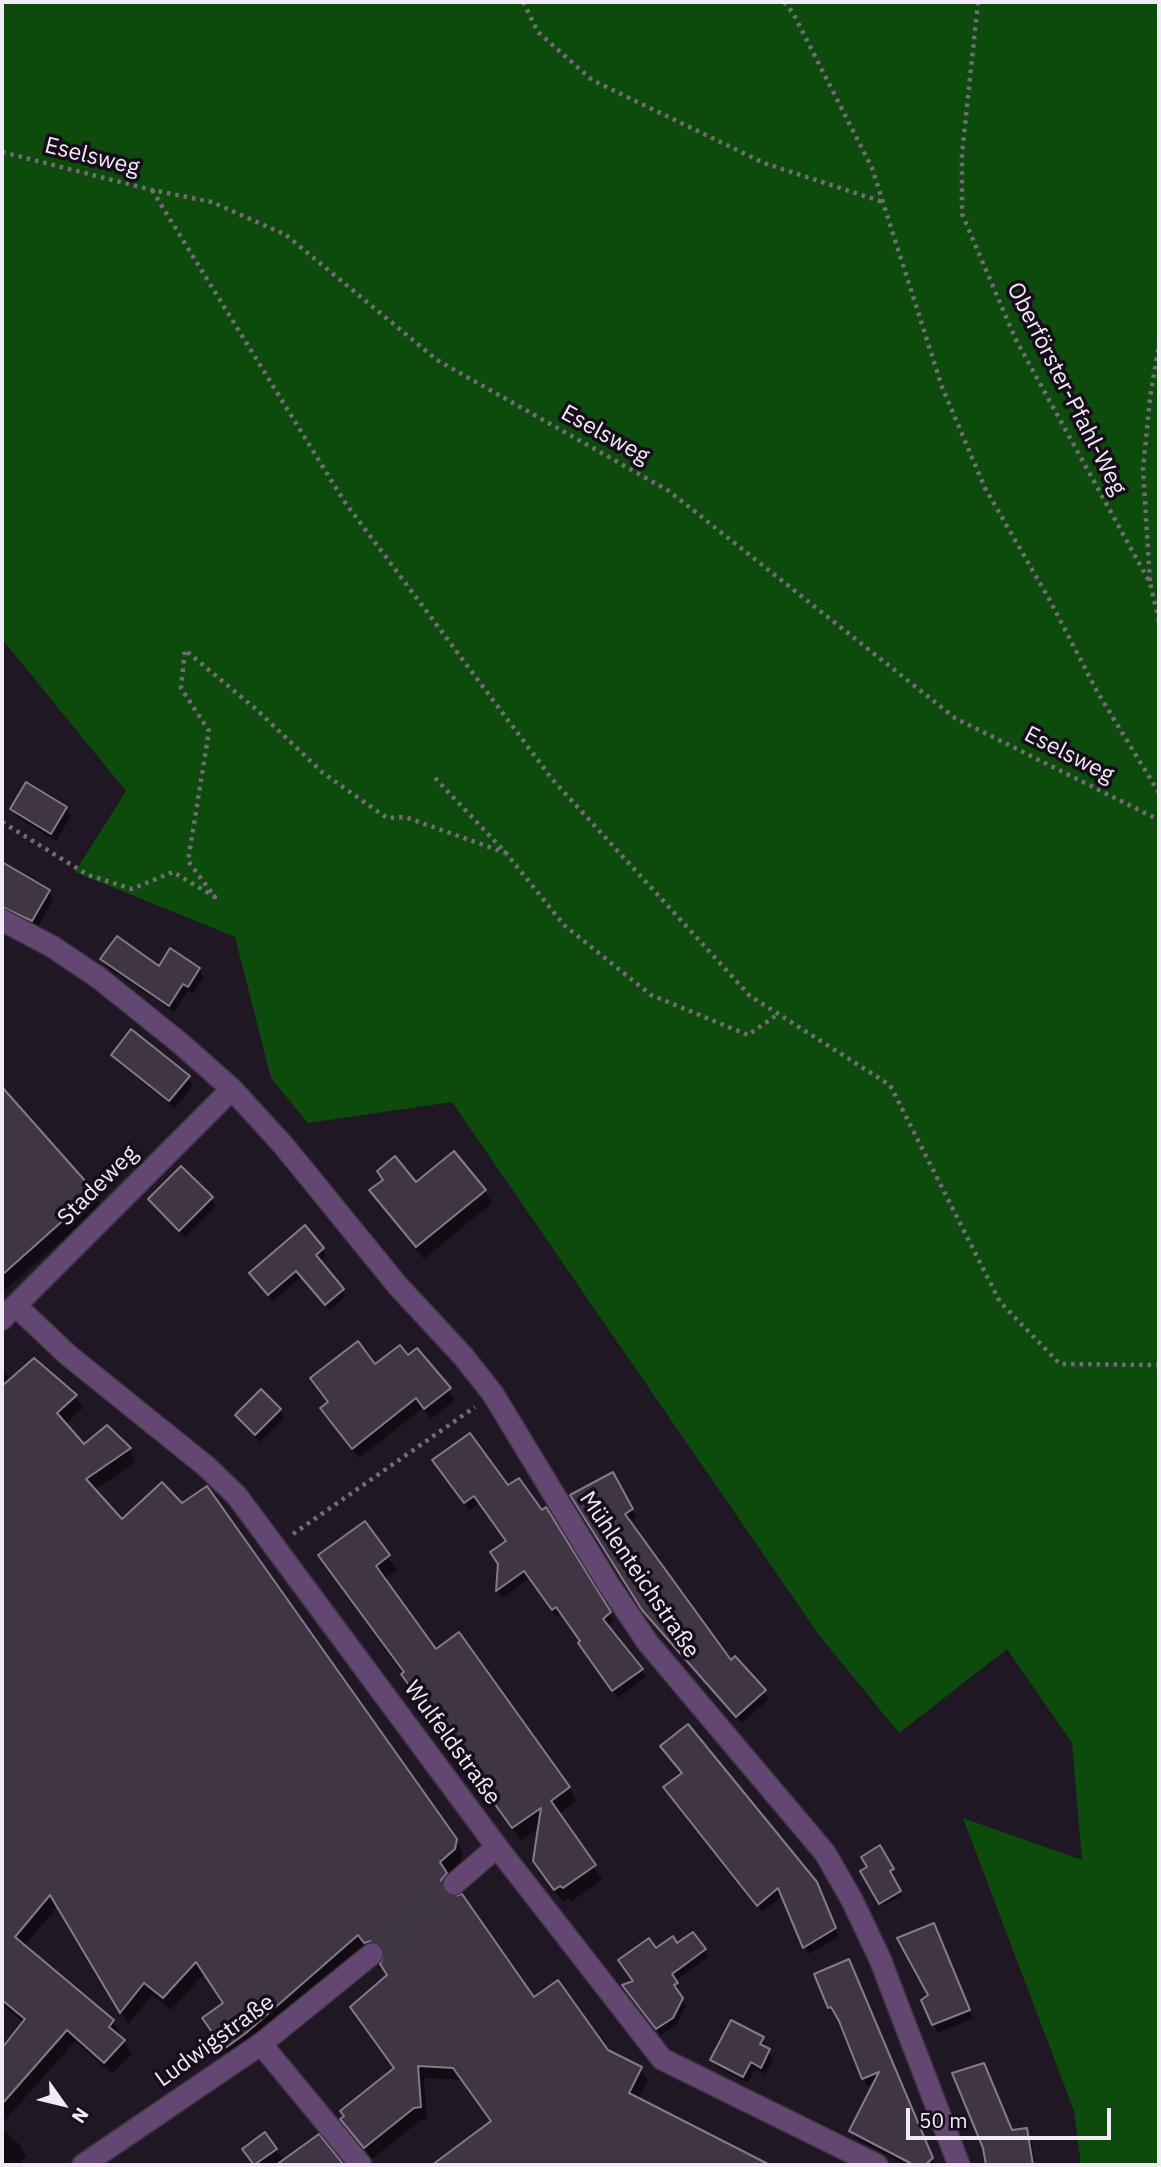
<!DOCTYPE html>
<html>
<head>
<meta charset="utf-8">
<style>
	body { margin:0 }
	#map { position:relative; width:1161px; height:2167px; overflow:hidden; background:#201725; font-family:"IBM Plex Sans",sans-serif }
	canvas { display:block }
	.frame { position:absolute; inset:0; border:4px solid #f2ebf5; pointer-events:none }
	.north { position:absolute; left:28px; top:2069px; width:70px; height:70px; -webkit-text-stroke:5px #170e1b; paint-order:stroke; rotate:124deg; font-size:19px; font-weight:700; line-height:28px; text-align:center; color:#f2ebf5 }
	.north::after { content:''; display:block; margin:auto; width:24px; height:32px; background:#f2ebf5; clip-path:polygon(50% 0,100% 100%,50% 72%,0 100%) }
	.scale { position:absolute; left:906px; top:2108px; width:205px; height:32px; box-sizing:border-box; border:4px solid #f2ebf5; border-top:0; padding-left:9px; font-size:21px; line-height:24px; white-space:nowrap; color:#f2ebf5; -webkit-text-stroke:5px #170e1b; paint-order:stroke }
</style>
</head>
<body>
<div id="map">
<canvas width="1161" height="2167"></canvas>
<div class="frame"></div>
<div class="north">N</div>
<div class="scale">50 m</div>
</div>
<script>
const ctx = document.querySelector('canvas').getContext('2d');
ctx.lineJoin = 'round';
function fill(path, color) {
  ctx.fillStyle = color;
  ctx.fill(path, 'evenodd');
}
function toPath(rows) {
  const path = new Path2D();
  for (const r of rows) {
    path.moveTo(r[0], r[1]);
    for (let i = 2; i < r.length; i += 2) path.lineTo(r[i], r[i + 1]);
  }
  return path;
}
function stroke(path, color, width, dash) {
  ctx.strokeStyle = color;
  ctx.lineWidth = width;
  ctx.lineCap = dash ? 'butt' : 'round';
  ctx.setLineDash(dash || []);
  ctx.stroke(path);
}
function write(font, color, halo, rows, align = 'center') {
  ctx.font = font + ' "IBM Plex Sans",sans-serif';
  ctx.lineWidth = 7;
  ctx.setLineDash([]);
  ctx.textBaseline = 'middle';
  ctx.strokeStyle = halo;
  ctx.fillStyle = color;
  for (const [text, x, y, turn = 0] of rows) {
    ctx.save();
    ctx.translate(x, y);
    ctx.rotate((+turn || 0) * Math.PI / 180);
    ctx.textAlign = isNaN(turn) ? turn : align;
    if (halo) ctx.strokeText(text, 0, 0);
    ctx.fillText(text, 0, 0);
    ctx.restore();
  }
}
fill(toPath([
	[2,2,1159,2,1159,2165,1081,2165,1074,2111,963,1818,1082,1860,1072,1743,1007,1649,899,1733,819,1635,452,1102,308,1123,271,1078,235,937,75,872,126,791,2,639]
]), '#0c4b0c');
fill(toPath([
	[66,808,71,816,56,841,17,817,12,809],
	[2,864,49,891,53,899,37,928,2,914],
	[102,959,159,968,199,969,204,977,193,994,188,991,174,1012,107,967],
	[113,1055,188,1077,193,1085,175,1108,118,1063],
	[2,1089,94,1193,101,1206,2,1293],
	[416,1185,485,1191,492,1203,424,1259,379,1203,372,1191],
	[211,1198,216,1206,185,1237,155,1207,150,1199],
	[322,1249,326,1255,319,1261,346,1296,330,1310,301,1277,273,1301,251,1273],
	[417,1351,455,1400,431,1419,423,1408,359,1458,328,1419,322,1409,329,1403,312,1378,375,1366,408,1357],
	[2,1369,11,1380,75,1396,83,1408,65,1425,84,1446,107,1428,129,1449,136,1462,95,1490,122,1521,455,1840,463,1853,461,1862,446,1875,453,1887,448,1894,448,1897,534,1999,607,2051,640,2068,648,2081,638,2100,766,2165,434,2165,492,2123,462,2080,424,2078,427,2120,421,2120,372,2159,342,2120,395,2069,385,1954,373,1956,232,2060,204,2019,225,2004,205,1973,171,2010,152,1995,128,2024,58,1906,24,1947,113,2021,120,2034,118,2037,124,2041,131,2054,112,2074,75,2041,2,2124,2,2050,24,2023,2,2005],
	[280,1410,284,1418,260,1442,241,1423,237,1415],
	[439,1469,508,1488,541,1512,546,1510,614,1621,607,1627,646,1677,618,1698,585,1651,581,1642,562,1613,557,1617,530,1578,502,1598,497,1590,500,1565,508,1542,479,1503,469,1510],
	[612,1474,636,1517,629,1522,730,1662,735,1658,769,1699,742,1723,648,1618,572,1496],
	[365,1523,397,1570,383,1579,435,1651,569,1788,576,1801,558,1814,602,1879,572,1901,568,1898,563,1902,543,1875,540,1827,521,1841,328,1569],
	[670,1795,821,1892,839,1937,808,1954,783,1895,762,1912],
	[880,1848,894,1873,890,1876,902,1895,882,1906,862,1872,869,1868],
	[934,1925,973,2018,938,2033,923,2000,930,1996],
	[677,1946,704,1950,708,1957,675,1981,680,1991,677,1993,686,2006,676,2025,661,2035,628,1992,655,1950],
	[852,1969,935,2165,906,2165,856,2139,851,2131,876,2082,867,2086,837,2013,834,2015,829,2007],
	[762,2039,767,2047,766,2049,773,2059,765,2074,755,2069,748,2083,717,2067,712,2059],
	[2,2128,19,2144,26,2156,21,2162,24,2165,2,2165],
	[1026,2130,1031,2138,1035,2165,987,2165,985,2148,1012,2132],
	[265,2134,284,2161,318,2137,342,2165,255,2165,248,2156]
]), '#0007');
const building = toPath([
	[26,782,67,807,51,834,10,809,26,782],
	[2,862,50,890,32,921,2,907,2,862],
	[117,936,159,966,170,948,200,968,188,987,183,984,169,1006,100,959,117,936],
	[131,1029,190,1076,169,1101,111,1055,131,1029],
	[2,1087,95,1192,2,1275,2,1087],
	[454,1151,486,1190,416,1247,369,1190,383,1180,377,1171,395,1156,416,1182,454,1151],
	[181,1166,213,1197,179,1231,148,1199,181,1166],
	[305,1225,324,1248,316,1255,344,1289,325,1305,296,1271,268,1295,249,1273,305,1225],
	[358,1341,375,1364,400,1345,408,1355,417,1348,451,1388,424,1409,416,1398,352,1449,320,1408,328,1402,310,1378,358,1341],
	[34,1358,77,1395,57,1413,84,1444,107,1425,131,1448,86,1479,122,1519,162,1482,182,1503,207,1486,457,1839,455,1849,440,1862,447,1873,441,1880,444,1892,450,1897,462,1894,534,1997,558,1980,608,2050,642,2067,629,2093,770,2165,432,2165,491,2121,453,2068,418,2066,421,2107,414,2108,364,2148,340,2119,344,2116,340,2111,394,2068,350,2007,387,1975,380,1964,385,1953,382,1945,371,1941,364,1943,358,1935,246,2033,224,2049,202,2018,223,2003,196,1962,163,1998,144,1983,120,2013,50,1895,15,1937,114,2020,109,2027,125,2040,104,2063,67,2030,2,2104,2,2048,25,2019,2,2000,2,1386,34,1358],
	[261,1389,281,1409,255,1435,235,1415,261,1389],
	[470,1433,508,1485,519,1478,542,1510,546,1507,611,1612,603,1619,643,1669,612,1691,578,1643,580,1641,556,1607,552,1610,524,1571,496,1591,498,1564,490,1552,506,1541,474,1496,464,1503,432,1460,470,1433],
	[613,1472,633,1509,625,1514,731,1660,735,1656,766,1690,736,1717,642,1610,570,1495,613,1472],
	[365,1521,390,1555,376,1566,436,1649,459,1632,570,1787,551,1801,596,1865,563,1888,560,1886,554,1890,533,1861,541,1808,512,1828,401,1674,404,1672,318,1555,365,1521],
	[688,1724,817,1882,836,1928,803,1948,778,1888,757,1906,663,1787,682,1773,660,1746,688,1724],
	[880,1845,894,1869,890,1871,901,1891,879,1904,860,1871,867,1867,861,1857,880,1845],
	[934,1923,970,2010,932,2025,921,2000,928,1995,897,1938,934,1923],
	[693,1932,706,1949,672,1974,678,1983,674,1985,683,1998,673,2018,656,2029,622,1985,633,1981,618,1960,649,1938,656,1948,673,1936,677,1943,693,1932],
	[849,1959,933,2158,925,2165,914,2165,849,2131,879,2072,862,2079,839,2021,831,2007,828,2008,814,1974,849,1959],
	[731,2020,764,2037,760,2044,770,2049,761,2068,751,2062,743,2077,710,2060,731,2020],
	[984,2063,1012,2130,1027,2128,1033,2165,986,2165,983,2148,952,2073,984,2063],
	[265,2132,277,2149,254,2165,242,2149,265,2132],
	[319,2134,343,2164,276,2165,319,2134]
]);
fill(building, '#3f3544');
stroke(building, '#85798a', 2);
stroke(toPath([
	[372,1954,454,1884]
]), '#403744', 21, [21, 10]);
const minor = toPath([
	[2,920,53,947,99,978,180,1043,232,1089,284,1146,398,1286,463,1356,493,1394,607,1582,648,1643,825,1853,852,1900,880,1959,959,2165],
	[16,1306,68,1355,207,1467,237,1496,497,1847,662,2059,877,2165],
	[2,1319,232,1089],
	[454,1884,497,1847],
	[261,2044,361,2165],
	[83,2165,261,2044,372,1954]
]);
stroke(minor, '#3d3542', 24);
stroke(toPath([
	[523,2,538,32,592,80,764,163,883,202],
	[784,2,793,13,872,168,942,387,985,488,1048,597,1098,693,1159,793],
	[978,2,962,154,962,214,1016,340,1150,583,1159,621],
	[2,152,152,190,212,202,286,235,437,360,669,491,955,718,1159,820],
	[152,190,344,501,552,779,750,996,890,1085,1000,1302,1060,1364,1159,1365],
	[1150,581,1143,470,1150,398,1159,345],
	[435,778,506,853,564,925,651,995,748,1035,778,1014],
	[2,822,88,875,132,889,173,872,215,897,188,861,209,731,181,688,185,650,257,710,323,773,387,818,405,817,506,853],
	[293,1534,475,1407]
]), '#736b77', 4.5, [3.5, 5]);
stroke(minor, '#634671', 21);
write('23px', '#f2ebf5', '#170e1b', [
	["Eselsweg",92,157,14],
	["Oberförster-Pfahl-Weg",1066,389,63],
	["Eselsweg",605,435,29],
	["Eselsweg",1069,755,27],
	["Stadeweg",98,1186,-45],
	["Mühlenteichstraße",639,1575,56],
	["Wulfeldstraße",452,1743,54],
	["Ludwigstraße",215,2041,-36]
]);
</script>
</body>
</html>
